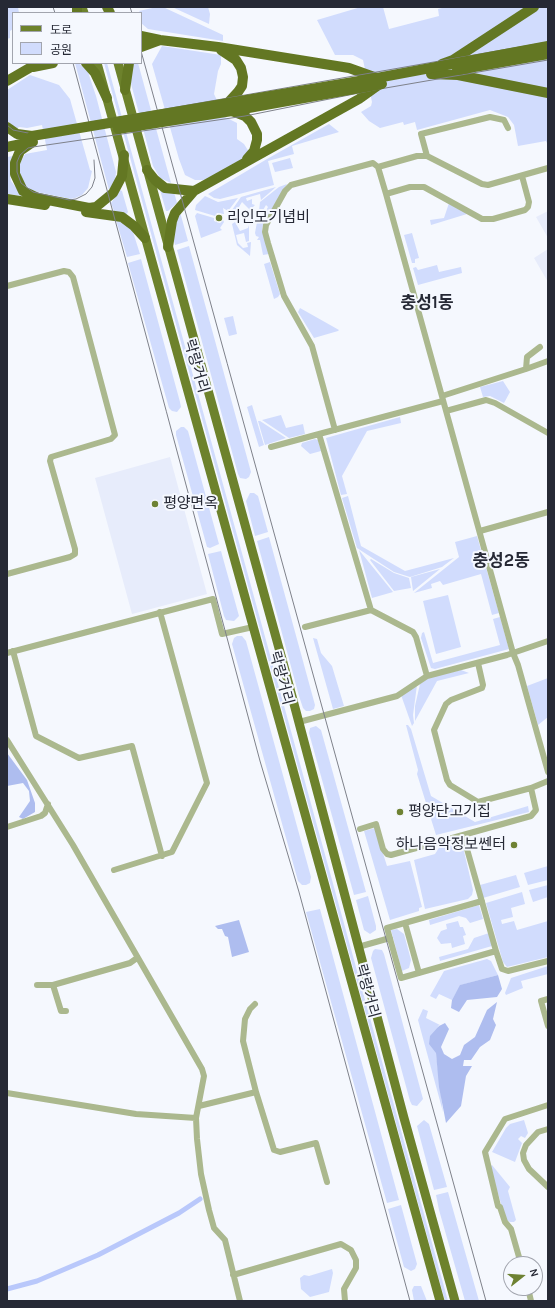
<!DOCTYPE html>
<html>
<head>
<meta charset="utf-8">
<style>
	body { margin:0 }
	#map { position:relative; width:555px; height:1308px; overflow:hidden; background:#f5f8fe; font-family:Karla,"Noto Sans KR",sans-serif }
	canvas { display:block }
	.frame { position:absolute; inset:0; border:8px solid #262935; pointer-events:none }
	.legend { position:absolute; left:12px; top:12px; width:130px; height:52px; box-sizing:border-box; background:#f5f8fe; border:1px solid #a2a5ae; margin:0; padding:5px 7px; list-style:none; font-size:12px; color:#262935 }
	.legend li { display:flex; align-items:center; gap:8px; height:20px }
	.legend b { width:20px; border:1px solid #a2a5ae }
	.north { position:absolute; left:503px; top:1256px; width:40px; height:40px; box-sizing:border-box; background:#f5f8fe; border:1px solid #a2a5ae; border-radius:50%; rotate:73deg; font-size:11px; font-weight:700; line-height:16px; text-align:center; color:#262935 }
	.north::after { content:''; display:block; margin:auto; width:14px; height:18px; background:#6e8233; clip-path:polygon(50% 0,100% 100%,50% 72%,0 100%) }
</style>
</head>
<body>
<div id="map">
<canvas width="555" height="1308"></canvas>
<div class="frame"></div>
<ul class="legend">
<li><b style="height:5px;background:#6d822c"></b>도로</li>
<li><b style="height:11px;background:#d1dcfd"></b>공원</li>
</ul>
<div class="north">N</div>
</div>
<script>
const ctx = document.querySelector('canvas').getContext('2d');
ctx.lineJoin = 'round';
function fill(path, color) {
  ctx.fillStyle = color;
  ctx.fill(path, 'evenodd');
}
function toPath(rows) {
  const path = new Path2D();
  for (const r of rows) {
    path.moveTo(r[0], r[1]);
    for (let i = 2; i < r.length; i += 2) path.lineTo(r[i], r[i + 1]);
  }
  return path;
}
function stroke(path, color, width, dash) {
  ctx.strokeStyle = color;
  ctx.lineWidth = width;
  ctx.lineCap = dash ? 'butt' : 'round';
  ctx.setLineDash(dash || []);
  ctx.stroke(path);
}
function write(font, color, halo, rows, align = 'center') {
  ctx.font = font + ' Karla,"Noto Sans KR",sans-serif';
  ctx.lineWidth = 4;
  ctx.setLineDash([]);
  ctx.textBaseline = 'middle';
  ctx.strokeStyle = halo;
  ctx.fillStyle = color;
  for (const [text, x, y, turn = 0] of rows) {
    ctx.save();
    ctx.translate(x, y);
    ctx.rotate((+turn || 0) * Math.PI / 180);
    ctx.textAlign = isNaN(turn) ? turn : align;
    if (halo) ctx.strokeText(text, 0, 0);
    ctx.fillText(text, 0, 0);
    ctx.restore();
  }
}
fill(toPath([
	[548,211,548,238,536,217],
	[548,249,548,282,534,258],
	[170,457,207,594,132,614,95,478]
]), '#e7ecfb');
fill(toPath([
	[7,7,18,7,19,13,13,13,13,29,10,31,10,38,7,39],
	[157,7,163,7,223,35,223,41,148,29,141,23,141,13,139,11],
	[172,7,208,7,210,14,209,24],
	[361,7,383,7,389,29,439,16,438,9,446,7,548,7,548,145,546,141,518,146,514,125,508,117,490,110,417,130,415,122,404,125,403,122,380,128,369,121,361,112,371,106,372,102,363,60,353,55,335,55,317,20],
	[162,46,221,55,221,64,218,71,214,94,225,117,237,123,237,139,244,144,249,152,243,159,206,180,195,180,185,175,179,159,152,64],
	[75,63,80,64,88,72,96,96,116,172,115,181,109,190],
	[104,63,107,63,448,1301,445,1301],
	[132,63,138,63,171,183,160,178,153,166,130,80],
	[30,75,59,85,70,99,90,170,92,171,88,188,82,195,75,198,70,199,32,191,26,186,20,175,19,165,25,154,47,150,42,125,27,128,19,127,17,129,7,121,7,90],
	[329,124,339,132,292,146,294,154,268,161,274,185,220,199,214,198,208,194,267,159],
	[13,156,10,174,11,181,22,196,7,194,7,157],
	[290,158,293,168,275,172,272,163],
	[287,184,263,224,262,230,269,254,263,255,260,240,257,240,259,237,256,236,255,233,259,211,262,213,258,220,260,221,268,207,266,205,262,212,259,211,260,202,279,187],
	[276,187,261,200,260,194,246,198,247,201,252,199,252,204,255,205,250,210,242,202,236,212,232,210,241,197],
	[120,190,122,191,128,212,126,215,114,211,111,203],
	[160,190,174,192,177,203,168,211,166,211],
	[205,196,218,202,238,198,228,211,223,208,224,214,217,213,215,216,195,210,196,205],
	[449,203,467,212,467,214,431,225,430,220,444,218],
	[180,212,188,241,175,245,172,234],
	[197,213,214,218,214,221,220,223,223,220,224,222,220,228,222,230,201,238,195,216],
	[116,220,123,221,133,232,140,254,127,257],
	[235,222,240,231,248,228,249,225,249,241,246,242,244,233,236,235,238,243,243,248,248,247,247,243,251,242,250,256,237,245,232,224],
	[412,233,419,258,415,259,415,263,412,263,404,235],
	[189,246,251,472,249,477,246,479,240,478,238,474,177,250],
	[141,259,180,402,181,407,177,412,172,411,169,408,128,263],
	[270,262,280,294,278,297,274,299,264,264],
	[437,265,439,272,461,267,462,273,418,285,413,268,416,267,418,270],
	[300,308,339,330,338,331,314,338,298,312],
	[233,316,237,334,229,336,224,318],
	[503,381,510,392,504,403,490,396,483,397,480,387],
	[252,405,264,445,259,447,247,407],
	[281,415,286,428,303,424,305,434,289,438,262,420],
	[400,417,401,423,367,431,342,476,347,494,341,495,326,438],
	[258,421,260,421,286,438,265,445],
	[181,427,184,427,188,431,219,544,210,548,207,547,176,435,176,431],
	[315,439,318,440,321,451,310,454,301,446,302,443],
	[250,493,254,493,258,496,268,532,255,536,246,501],
	[348,496,361,546,405,571,454,558,442,567,410,577,394,572,357,548,342,498],
	[477,536,499,613,492,615,481,574,443,585,440,581,431,584,432,588,414,593,459,557,455,542],
	[269,537,315,705,314,709,310,711,306,711,303,708,299,696,257,541],
	[359,550,393,592,372,598],
	[221,551,239,616,234,621,226,620,224,616,208,554],
	[371,559,394,573,409,578,411,588,394,591,370,560],
	[440,569,413,591,411,577],
	[448,595,461,647,436,654,423,601],
	[500,617,509,649,435,669,431,668,421,638,422,633,424,632,433,663,500,645,493,619],
	[237,636,242,636,246,641,311,877,310,883,306,885,302,885,298,881,232,644,234,638],
	[313,638,317,639,321,653,332,666,344,706,333,709],
	[461,670,469,673,437,681,415,721,415,706,420,684,428,678],
	[548,678,548,717,538,725,527,686],
	[417,685,413,715,414,723,412,726,401,695],
	[406,725,408,725,411,729,431,796,475,822,528,806,529,812,436,835,417,774,418,770],
	[316,726,321,730,366,892,354,895,309,733,310,728],
	[375,828,387,866,410,861,422,907,419,908,419,911,390,920,364,831],
	[456,841,463,847,473,890,472,895,468,899,425,909,414,860,435,854,440,846],
	[548,866,548,880,528,885,524,873],
	[516,875,520,887,483,898,480,885],
	[548,885,548,897,533,902,529,890],
	[522,892,525,904,511,908,513,917,501,920,502,924,514,921,517,930,548,921,548,957,507,967,503,962,486,903],
	[368,896,376,926,376,930,370,934,364,930,356,900],
	[479,905,483,919,470,923,466,918,459,916,430,925,429,920],
	[320,909,399,1200,387,1203,306,912],
	[458,921,460,927,463,927,466,935,463,936,465,944,452,948,451,943,441,944,437,938,441,931,447,929,446,924],
	[397,929,404,934,411,960,409,968,402,971,391,930],
	[489,933,492,946,440,961,439,957,468,949,474,938],
	[375,949,382,950,384,954,423,1099,417,1106,412,1105,410,1101,371,958,373,951],
	[487,959,491,961,498,975,461,985,452,1000,439,994,436,999,430,996,444,971],
	[548,966,548,974,521,981,523,988,506,995,505,993,511,978],
	[423,1009,428,1011,426,1018,440,1025,438,1026,436,1053,443,1112,418,1020],
	[424,1120,429,1124,447,1187,434,1190,417,1126],
	[524,1120,528,1133,525,1138,521,1136,518,1139,522,1143,515,1162,492,1152,506,1128,510,1124],
	[492,1165,510,1187,508,1191,516,1220,514,1222,510,1222,506,1220,490,1167],
	[448,1192,479,1301,465,1301,439,1210,436,1195],
	[401,1205,417,1264,415,1269,411,1271,404,1267,388,1209],
	[332,1269,333,1273,329,1292,310,1297,301,1289,300,1278,304,1275,309,1276],
	[414,1286,421,1286,427,1301,414,1301,412,1290]
]), '#d1dcfd');
fill(toPath([
	[7,753,27,780,35,803,35,812,23,819,19,817,30,801,29,791,23,783,7,786],
	[239,920,249,952,232,957,228,937,225,936,222,929,218,929,215,926],
	[498,975,502,989,497,997,467,1000,459,1012,451,1008,452,1000,460,985],
	[497,1002,493,1019,496,1025,490,1040,480,1047,471,1060,464,1060,463,1066,472,1066,466,1076,461,1106,446,1123,439,1087,436,1053,429,1044,430,1036,439,1026,445,1023,449,1029,441,1047,444,1054,452,1059,460,1055,464,1045,475,1037,487,1010]
]), '#aebdef');
stroke(toPath([
	[7,1289,37,1281,98,1255,179,1213,200,1199]
]), '#b9c8fb', 5);
stroke(toPath([
	[427,156,421,134,490,117,504,120,508,128],
	[378,167,417,156,427,156,482,184,488,185,548,168],
	[386,194,410,187,424,187,482,219,493,219,525,210,528,207,529,202,522,176],
	[7,286,64,271,69,272,73,277,115,435,111,439,51,457,50,461,75,549,75,554,70,557,7,574],
	[526,369,548,361],
	[442,396,526,369,527,357,540,347],
	[446,411,486,400,495,403,548,433],
	[335,430,312,346,284,296,268,243,265,232,266,225,285,191,291,185,373,163,378,167,386,194,513,653,518,665,548,772],
	[271,447,319,434],
	[480,531,548,512],
	[305,627,371,610],
	[13,651,36,736,79,758,132,746,162,856],
	[7,653,213,599,222,634,253,627],
	[478,663,483,685,482,688,451,700,446,704,434,730,447,780,450,785,478,802,531,788],
	[427,676,416,637,413,632,371,610,319,434,443,401],
	[299,722,397,696,427,676,507,655,548,641],
	[7,740,73,845,202,1069,204,1076,196,1118,197,1139,201,1174,209,1210,214,1228,225,1240,240,1301],
	[7,827,41,816,45,813,48,804],
	[360,829,376,824,383,849,387,854,391,855,463,835,496,951],
	[463,835,531,816,536,810,531,788,548,781],
	[114,870,172,852,207,783,160,612],
	[482,901,387,928,401,978,496,951,502,969,508,971,548,961],
	[405,923,419,973],
	[358,947,390,938],
	[37,985,53,985,130,963,137,958],
	[53,985,61,1011,66,1011],
	[548,999,541,1001,548,1026],
	[256,1092,274,1150,280,1152,316,1143,327,1182],
	[7,1093,136,1114,196,1118],
	[199,1106,256,1092,243,1041,245,1019,250,1009,255,1004],
	[548,1129,538,1132,526,1145,523,1153,524,1160,529,1169,548,1187],
	[521,1264,511,1229,505,1222,500,1207,498,1206,485,1152,505,1119,548,1105],
	[233,1275,341,1244,351,1250,356,1260,356,1268,344,1289,345,1301],
	[528,1288,531,1301]
]), '#abb88e', 6);
stroke(toPath([
	[82,7,84,13],
	[97,63,440,1301],
	[118,63,285,670,404,1118,455,1301]
]), '#6d822c', 9);
stroke(toPath([
	[77,7,77,13],
	[107,7,110,13],
	[141,36,160,40,218,47,349,68,377,78],
	[141,47,160,40],
	[221,50,236,60,241,68,243,77,242,86,238,92,227,104],
	[86,63,95,73,107,98],
	[442,64,453,60,534,7],
	[33,67,53,63],
	[431,74,458,75,548,93],
	[7,81,38,63],
	[125,90,129,63],
	[232,111,245,116,251,122,257,134,257,140,254,151,247,159],
	[7,127,17,134,32,136],
	[33,142,20,151,15,163,15,174,23,191,38,198,89,208,96,207,113,193,122,176,124,155],
	[7,147,31,142],
	[147,170,155,180,165,188,194,191],
	[7,199,45,205],
	[86,212,122,217,134,226,145,238],
	[168,247,172,221,175,213,194,191,359,99,380,84]
]), '#637723', 10);
stroke(toPath([
	[53,7,55,13],
	[130,7,132,13],
	[141,51,486,1301],
	[73,63,260,761,299,892,410,1301],
	[7,125,13,130,28,133,548,42],
	[94,160,95,178,92,187,86,194,76,199,69,200,33,192,21,183,17,172,17,162,20,155,28,148,33,147,245,116,374,90,548,60]
]), '#7e818a', 1);
stroke(toPath([
	[457,70,548,54],
	[118,129,232,111,382,84],
	[32,136,377,78,548,46]
]), '#637723', 10);
for (const [x, y, r, color] of [
	[219,218,4,"#6e8233"],
	[155,504,4,"#6e8233"],
	[400,812,4,"#6e8233"],
	[514,845,4,"#6e8233"]
]) {
  const dot = new Path2D();
  dot.arc(x, y, r, 0, 2 * Math.PI);
  ctx.fillStyle = color;
  ctx.fill(dot);
  stroke(dot, '#f5f8fe', 1.5);
}
write('15px', '#262935', '#f5f8fe', [
	["리인모기념비",227,218],
	["평양면옥",163,504],
	["평양단고기집",408,812],
	["하나음악정보쎈터",506,845,"right"]
], 'left');
write('15px', '#262935', '#f5f8fe', [
	["락랑거리",196,366,74],
	["락랑거리",281,678,75],
	["락랑거리",367,991,75]
]);
write('bold 17px', '#262935', '#f5f8fe', [
	["충성1동",427,303],
	["충성2동",501,561]
]);
</script>
</body>
</html>
